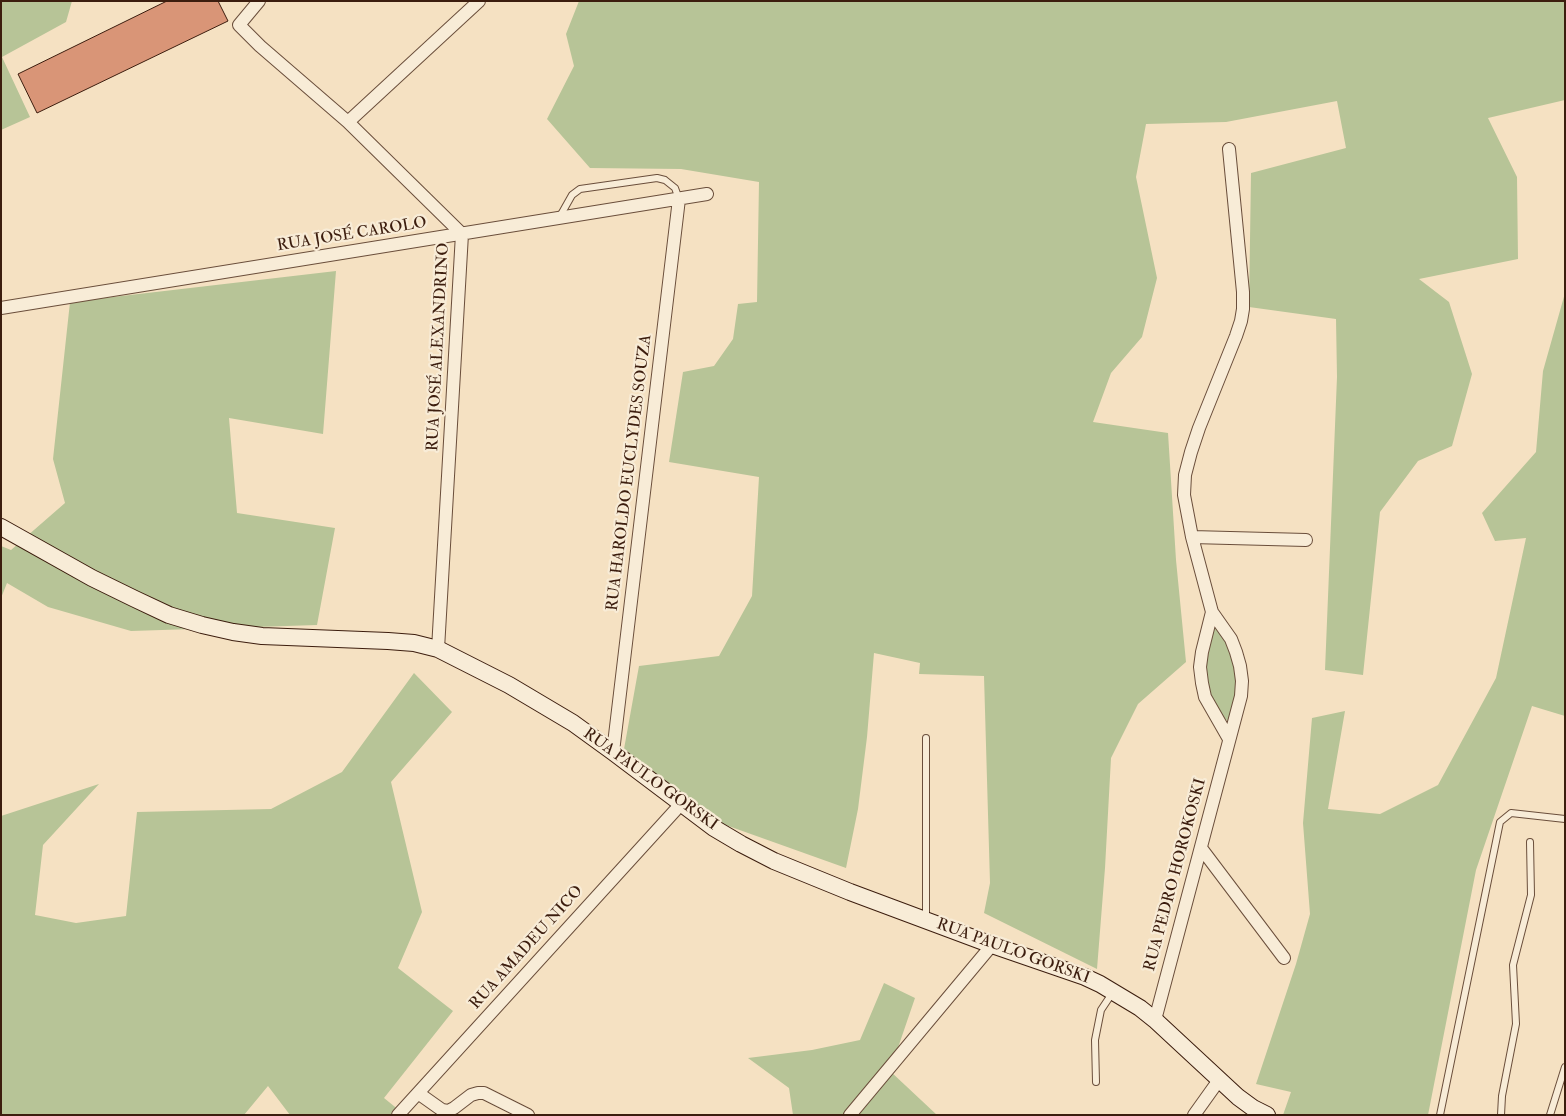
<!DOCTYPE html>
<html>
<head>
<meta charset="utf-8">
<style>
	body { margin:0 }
	#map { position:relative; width:1566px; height:1116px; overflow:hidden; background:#f5e1c2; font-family:"IM FELL Double Pica",serif }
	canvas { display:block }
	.frame { position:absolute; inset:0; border:2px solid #3c1d0e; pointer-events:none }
</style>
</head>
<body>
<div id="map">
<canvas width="1566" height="1116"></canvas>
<div class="frame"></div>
</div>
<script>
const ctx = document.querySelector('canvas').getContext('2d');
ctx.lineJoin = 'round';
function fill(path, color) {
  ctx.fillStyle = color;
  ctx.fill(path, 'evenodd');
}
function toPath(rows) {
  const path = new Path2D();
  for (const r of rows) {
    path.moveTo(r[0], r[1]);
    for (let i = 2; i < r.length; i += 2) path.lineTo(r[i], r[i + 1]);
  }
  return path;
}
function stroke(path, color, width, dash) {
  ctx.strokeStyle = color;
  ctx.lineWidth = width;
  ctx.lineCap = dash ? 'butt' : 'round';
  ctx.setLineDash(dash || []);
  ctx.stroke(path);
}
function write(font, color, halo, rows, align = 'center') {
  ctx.font = font + ' "IM FELL Double Pica",serif';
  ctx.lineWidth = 4.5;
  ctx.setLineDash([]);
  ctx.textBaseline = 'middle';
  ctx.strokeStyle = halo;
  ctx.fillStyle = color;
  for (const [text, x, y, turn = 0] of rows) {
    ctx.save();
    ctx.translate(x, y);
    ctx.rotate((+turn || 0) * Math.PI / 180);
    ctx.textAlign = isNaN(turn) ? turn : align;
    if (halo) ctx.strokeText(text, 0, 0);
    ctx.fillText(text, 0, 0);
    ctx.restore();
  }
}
fill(toPath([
	[1,1,72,1,66,22,2,57,30,117,1,130],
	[579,1,1565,1,1565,100,1488,118,1517,177,1518,259,1419,279,1449,302,1472,374,1452,446,1418,461,1380,512,1363,675,1325,670,1337,377,1336,319,1249,307,1251,173,1346,148,1337,101,1226,122,1146,124,1136,177,1157,278,1142,337,1111,373,1093,422,1168,433,1176,560,1186,662,1138,704,1111,758,1105,868,1097,969,984,913,990,883,984,676,919,674,920,663,874,653,867,737,858,809,846,868,720,823,624,749,639,666,719,656,752,596,759,477,669,462,683,372,714,366,733,339,738,304,757,302,759,182,681,169,590,168,547,119,574,66,566,34],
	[336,271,323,434,229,418,237,513,335,528,317,625,131,631,48,607,7,583,1,598,1,546,11,550,65,503,53,459,70,302],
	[1565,293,1565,716,1532,706,1476,870,1428,1115,1283,1115,1291,1092,1256,1084,1296,964,1310,914,1303,823,1312,718,1345,711,1328,809,1380,814,1438,785,1496,678,1526,538,1495,541,1482,513,1536,452,1543,371],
	[1214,626,1226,643,1232,659,1237,676,1236,693,1229,723,1218,710,1211,696,1207,680,1207,661],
	[414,673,452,712,391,782,422,912,398,968,453,1011,384,1098,405,1115,290,1115,268,1086,244,1115,1,1115,1,816,99,784,43,845,35,915,76,923,126,916,137,812,271,809,342,772],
	[884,983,915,998,890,1071,937,1115,793,1115,789,1088,748,1058,812,1050,860,1040]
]), '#b7c497');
const building = toPath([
	[167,1,218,1,228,21,37,113,18,74,167,1]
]);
fill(building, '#d99577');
stroke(building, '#3c1d0e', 1);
const lane = toPath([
	[559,218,572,195,580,189,657,178,665,180,675,188,679,199],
	[926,738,926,919],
	[1096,1082,1095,1040,1101,1010,1113,992],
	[1440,1115,1500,822,1511,813,1565,819],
	[1501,1115,1502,1096,1516,1024,1513,965,1531,895,1530,842],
	[1550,1115,1565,1067]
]);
const street = toPath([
	[259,1,239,25,260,46,348,122,462,234,438,649],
	[348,122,479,1],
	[1,308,707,194],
	[1192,537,1306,540],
	[1212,612,1202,652,1200,667,1202,683,1205,697,1229,739],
	[613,752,679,199],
	[1201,848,1284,958],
	[1155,1020,1241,696,1242,681,1240,666,1236,652,1231,639,1212,612,1192,537,1184,495,1185,475,1191,452,1199,428,1236,336,1241,321,1243,309,1243,292,1229,149],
	[418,1093,442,1110,448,1111,454,1108,471,1095,478,1093,484,1093,528,1115],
	[398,1115,681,804],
	[850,1115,992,945],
	[1194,1115,1219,1080]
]);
const secondary = toPath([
	[1,527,92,578,135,599,169,615,202,625,233,632,262,636,388,641,414,643,438,649,509,685,573,723,613,752,714,828,741,844,774,861,850,892,992,945,1085,977,1100,984,1140,1008,1155,1020,1238,1097,1253,1108,1267,1115]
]);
stroke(lane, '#6a4e3b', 8);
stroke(street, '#6a4e3b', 14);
stroke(secondary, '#3c1d0e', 18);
stroke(lane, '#f8ecd7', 6);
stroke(street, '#f8ecd7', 12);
stroke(secondary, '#f8ecd7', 16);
write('16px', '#3c1d0e', '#f8ecd7', [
	["RUA JOSÉ CAROLO",352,235,-9],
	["RUA JOSÉ ALEXANDRINO",439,347,-87],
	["RUA HAROLDO EUCLYDES SOUZA",630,473,-83],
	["RUA PAULO GORSKI",650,780,36],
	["RUA PEDRO HOROKOSKI",1176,875,-75],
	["RUA AMADEU NICO",527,948,-48],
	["RUA PAULO GORSKI",1013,952,20]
]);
</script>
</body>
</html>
